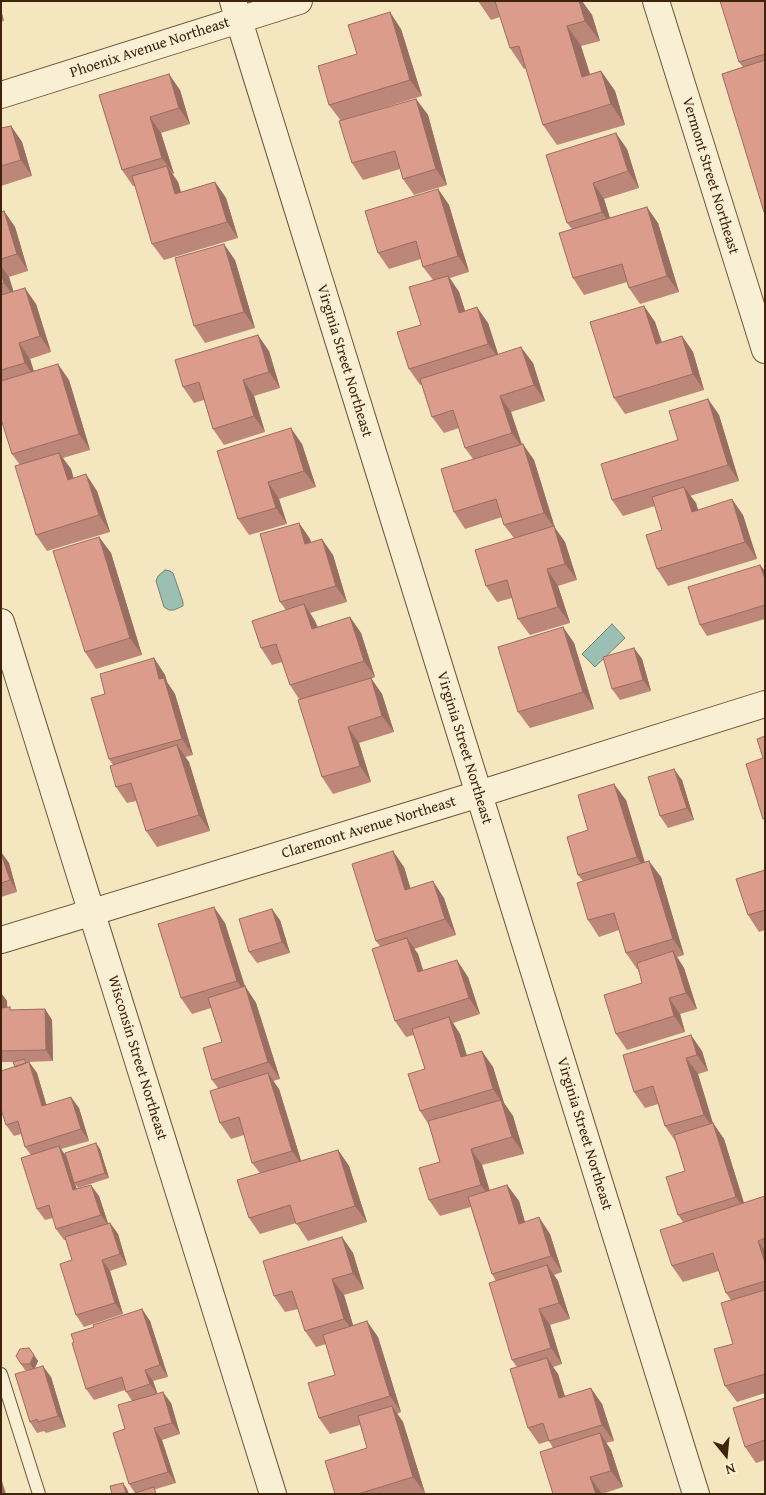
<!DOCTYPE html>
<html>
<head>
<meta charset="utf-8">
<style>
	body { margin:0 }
	#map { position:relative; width:766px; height:1495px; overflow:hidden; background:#f4e7bf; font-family:"Gentium Book Plus",serif }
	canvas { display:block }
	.frame { position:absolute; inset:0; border:2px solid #3e240c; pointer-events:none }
	.north { position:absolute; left:701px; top:1430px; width:50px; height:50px; -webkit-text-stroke:4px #f8efd5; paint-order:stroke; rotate:163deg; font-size:14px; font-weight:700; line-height:20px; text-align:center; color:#3e240c }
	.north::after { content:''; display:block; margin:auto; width:18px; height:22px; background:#3e240c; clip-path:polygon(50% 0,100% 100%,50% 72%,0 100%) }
</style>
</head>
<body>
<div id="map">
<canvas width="766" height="1495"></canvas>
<div class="frame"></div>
<div class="north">N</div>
</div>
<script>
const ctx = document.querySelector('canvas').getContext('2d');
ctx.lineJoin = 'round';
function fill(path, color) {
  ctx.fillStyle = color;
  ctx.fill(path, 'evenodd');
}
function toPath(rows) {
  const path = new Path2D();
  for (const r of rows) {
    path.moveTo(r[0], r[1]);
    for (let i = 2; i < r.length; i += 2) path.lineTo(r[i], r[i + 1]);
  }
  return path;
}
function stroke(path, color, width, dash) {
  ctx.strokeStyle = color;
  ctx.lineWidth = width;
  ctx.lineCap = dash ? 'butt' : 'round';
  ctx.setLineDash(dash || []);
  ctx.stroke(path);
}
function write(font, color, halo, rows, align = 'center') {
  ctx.font = font + ' "Gentium Book Plus",serif';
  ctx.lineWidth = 4;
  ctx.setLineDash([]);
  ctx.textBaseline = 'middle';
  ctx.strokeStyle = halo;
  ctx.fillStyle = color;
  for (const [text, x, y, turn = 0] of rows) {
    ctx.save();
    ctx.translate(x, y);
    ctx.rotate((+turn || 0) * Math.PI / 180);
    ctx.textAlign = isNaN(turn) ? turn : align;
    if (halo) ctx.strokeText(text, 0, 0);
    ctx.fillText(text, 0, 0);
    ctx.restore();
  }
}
const water = toPath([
	[165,570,170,571,173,573,183,602,183,606,174,610,169,610,164,607,156,581,158,576,165,570],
	[612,624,625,638,595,667,582,654,612,624]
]);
fill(water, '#9cbfb3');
stroke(water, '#768170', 1);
const lane = toPath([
	[1,1374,39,1494]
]);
const street = toPath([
	[233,1,696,1494],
	[656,1,765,350],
	[1,95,299,1],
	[1,622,273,1494],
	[1,940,479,794,765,704]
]);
stroke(lane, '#6c5539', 14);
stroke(street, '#6c5539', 28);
stroke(lane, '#f8efd5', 12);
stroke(street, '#f8efd5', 26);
fill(toPath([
	[478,1,582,1,592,15,600,41,581,46,590,74,601,71,615,91,625,125,557,145,543,125,526,68,524,69,510,48,500,17,491,20],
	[765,1,765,213,722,74,743,67,739,62],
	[1,10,4,21,1,22],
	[401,29,422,96,341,121,329,105,357,54],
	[180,90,190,124,161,133,174,174,172,174,178,182,181,192,215,182,226,198,238,238,164,260,152,244,135,186,133,186,122,170,99,95],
	[416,99,428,115,447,185,414,195,403,179,400,169,363,180,352,163],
	[11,126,22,142,32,176,1,186,1,128],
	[627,149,639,188,604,199,610,218,658,223,679,292,640,304,629,288,627,282,584,295,573,278,572,229,567,223,546,155],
	[438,189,449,205,469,272,450,278,459,292,465,311,488,323,498,354,533,363,545,401,511,412,522,444,534,460,555,528,565,542,577,580,558,586,570,623,530,635,518,619,512,598,497,602,486,586,514,538,504,525,502,517,465,529,454,512,473,459,465,448,459,428,444,433,432,417,422,384,420,385,409,369,433,280,423,267,421,259,389,269,378,253],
	[4,211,15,227,28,271,9,277,13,292,36,304,51,352,30,359,34,371,69,380,90,450,63,458,71,469,73,478,97,491,110,532,47,551,36,535,20,465,12,454,1,419,1,212],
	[235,260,255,328,205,343,194,326],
	[644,306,655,322,662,342,682,336,693,352,704,390,625,414,614,398],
	[269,351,280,388,254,396,265,432,224,445,213,429,204,400,194,403,183,387],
	[708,399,719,415,739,481,690,496,696,503,698,510,743,515,757,559,668,586,657,569,662,530,655,506,623,516,612,500,678,440],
	[302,444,316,487,279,499,287,524,249,535,238,519,217,451],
	[299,523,310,539,311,542,333,555,347,602,310,613,315,621,318,627,350,617,361,633,375,677,371,679,382,694,394,732,359,743,371,782,333,794,322,777,299,699,290,685,282,662,272,665,261,648,286,610,280,602],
	[99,537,111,553,142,655,96,669,85,652],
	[760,565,765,571,765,619,707,636,700,625],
	[563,627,574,643,594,709,530,728,518,712],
	[634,648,642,659,651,691,620,700,612,689],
	[154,658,165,675,167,682,175,694,193,755,185,757,189,762,210,831,157,847,146,831,136,801,127,803,116,787,113,765,109,759,105,694],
	[682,780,694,820,668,828,660,816],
	[626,800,645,862,661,877,684,955,677,957,684,968,697,1009,680,1014,685,1032,627,1050,616,1034,642,983,638,969,637,969,626,953,619,930,599,937,588,920,583,881,578,875,588,830],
	[1,852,9,863,17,892,1,897],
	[404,867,410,888,444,898,456,935,414,949,418,954,423,971,468,977,480,1014,453,1023,460,1034,467,1055,493,1067,504,1103,513,1116,524,1154,482,1165,489,1191,507,1185,519,1201,525,1222,550,1234,562,1272,554,1275,558,1281,570,1319,550,1325,562,1364,553,1367,558,1374,565,1396,602,1404,614,1441,606,1443,611,1450,623,1487,602,1494,553,1494,553,1448,549,1441,539,1444,528,1428,517,1367,512,1360,496,1281,492,1274,471,1207,440,1216,429,1200,440,1162,429,1125,420,1111,425,1069,414,1035,406,1037,395,1021,380,946,376,941],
	[765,870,765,930,759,932,748,915],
	[280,920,290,953,257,963,249,952],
	[225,923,245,986,256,1003,280,1079,273,1081,279,1089,301,1161,338,1150,349,1166,367,1222,308,1241,296,1223,260,1234,249,1218,260,1173,252,1163,244,1135,231,1139,220,1123,218,1088,212,1080,222,1042,211,1008,192,1014,181,998],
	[1,993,7,1001,7,1007,12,1010,45,1009,52,1020,53,1061,26,1062,27,1063,29,1062,37,1073,46,1104,79,1108,89,1141,61,1149,67,1157,100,1149,109,1178,78,1188,75,1184,77,1189,99,1196,108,1224,110,1223,118,1234,127,1265,110,1271,123,1314,84,1327,76,1315,72,1260,66,1240,64,1240,56,1229,53,1218,45,1220,37,1209,31,1155,25,1147,21,1134,14,1136,6,1125,15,1067,13,1062,1,1062],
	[702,1051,708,1071,698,1074,713,1123,724,1139,744,1203,765,1196,765,1393,737,1402,725,1386,733,1344,731,1300,726,1293,719,1271,683,1282,672,1266,683,1222,678,1215,685,1171,676,1142,665,1126,658,1104,645,1108,634,1092,623,1055],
	[342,1237,353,1253,364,1289,344,1295,353,1325,378,1337,401,1412,397,1414,403,1422,425,1493,422,1494,335,1494,367,1448,360,1425,330,1434,319,1418,335,1375,326,1344,316,1347,305,1331,298,1309,285,1312,274,1296],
	[142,1309,150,1321,168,1377,153,1381,157,1393,171,1403,180,1434,162,1440,176,1483,156,1489,135,1493,129,1484,125,1429,132,1401,125,1390,94,1400,86,1389,74,1342,94,1327],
	[29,1348,38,1361,35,1368,51,1377,66,1427,46,1433,44,1431,37,1433,30,1422,30,1370,25,1370,21,1364],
	[765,1398,765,1460,756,1463,745,1447]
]), '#bc8678');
fill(toPath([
	[579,1,582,1,592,15,600,41,585,21],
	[1,10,4,21,1,16],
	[390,12,401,29,422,96,410,80],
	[567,26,581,46,597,97,582,77],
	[601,71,615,91,625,125,611,104],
	[169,74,180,90,190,124,179,108],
	[416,99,428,115,447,185,436,169],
	[150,117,161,133,174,174,162,158],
	[11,126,22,142,32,176,21,160],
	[616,133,627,149,639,188,628,171],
	[167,166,178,182,186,210,175,194],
	[215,182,226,198,238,238,227,222],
	[593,183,604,199,613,228,602,212],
	[438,189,449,205,469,272,458,256],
	[647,207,658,223,679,292,667,276],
	[4,211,15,227,28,271,17,254],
	[224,244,235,260,255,328,244,312],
	[1,266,9,277,16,299,4,283,1,273],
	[448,276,459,292,471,329,459,313],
	[25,288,36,304,51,352,40,336],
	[644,306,655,322,667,360,656,344],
	[477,307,488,323,500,360,488,344],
	[258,335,269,351,280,388,269,372],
	[682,336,693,352,704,390,693,374],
	[19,343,30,359,36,379,25,363],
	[521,347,533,363,545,401,534,385],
	[58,364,69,380,90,450,79,434],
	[243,380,254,396,265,432,254,416],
	[500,396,511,412,523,449,512,433],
	[708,399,719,415,739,481,728,465],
	[291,428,302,444,316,487,304,471],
	[523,444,534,460,555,528,565,542,577,580,565,564,554,527,544,513],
	[59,453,71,469,79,496,68,480],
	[86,474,97,491,110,532,99,515],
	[268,482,279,499,287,524,276,508],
	[684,487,696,503,703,528,692,512],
	[732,499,743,515,757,559,745,542],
	[299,523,310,539,316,560,305,544],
	[99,537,111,553,142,655,130,638],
	[322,539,333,555,347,602,336,586],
	[760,565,765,571,765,579],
	[547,569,558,586,570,623,558,607],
	[304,604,315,621,323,645,312,629],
	[350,617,361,633,375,677,364,661],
	[563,627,574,643,594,709,583,692],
	[634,648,642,659,651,691,643,680],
	[154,658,165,675,167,682,175,694,193,755,182,739,159,679],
	[371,678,382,694,394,732,382,716],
	[348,727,359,743,371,782,360,766],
	[177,745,189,762,210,831,199,815],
	[674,769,682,780,694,820,687,808],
	[614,784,626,800,648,874,637,857],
	[393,851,404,867,416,906,405,890],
	[1,852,9,863,17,892,10,880],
	[649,861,661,877,684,955,673,939],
	[433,881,444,898,456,935,445,919],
	[214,907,225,923,248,997,237,981],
	[272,909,280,920,290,953,282,942],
	[407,938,418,954,429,989,418,972],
	[673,951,684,968,697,1009,686,993],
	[457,960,468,977,480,1014,469,998],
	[245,986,256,1003,280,1079,268,1062],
	[1,993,7,1001,8,1019,1,1010],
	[669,998,680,1014,685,1032,674,1016],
	[45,1009,52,1020,53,1061,46,1050],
	[449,1017,460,1034,472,1073,461,1057],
	[691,1035,702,1051,708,1071,697,1055],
	[482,1051,493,1067,504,1103,513,1116,524,1154,512,1137,502,1102,493,1089],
	[686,1058,698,1074,715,1131,704,1115],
	[29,1062,37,1073,50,1117,42,1106],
	[268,1073,279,1089,303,1167,292,1151],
	[71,1097,79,1108,89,1141,81,1129],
	[713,1123,724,1139,747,1213,736,1197],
	[96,1143,100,1149,109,1178,105,1173],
	[59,1146,67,1158,74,1183,75,1184,81,1202,73,1190],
	[471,1149,482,1165,493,1201,481,1185],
	[338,1150,349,1166,367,1222,355,1206],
	[91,1185,99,1196,109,1226,101,1215],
	[507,1185,519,1201,530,1240,519,1224],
	[539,1217,550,1234,562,1272,551,1256],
	[110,1223,118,1234,127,1265,120,1254],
	[342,1237,353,1253,364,1289,353,1273],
	[758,1241,765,1251,765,1263],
	[102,1260,110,1271,123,1314,115,1303],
	[547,1265,558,1281,570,1319,559,1303],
	[332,1279,344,1295,356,1335,344,1319],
	[142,1309,150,1321,168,1377,160,1365],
	[539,1309,550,1325,562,1364,551,1348],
	[367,1321,378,1337,401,1412,390,1396],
	[34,1355,38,1361,34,1370,30,1364],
	[547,1358,558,1374,570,1414,559,1398],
	[43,1366,51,1377,66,1427,58,1416],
	[145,1370,153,1381,158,1395,150,1384],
	[591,1388,602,1404,614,1441,602,1425],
	[163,1392,171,1403,180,1434,172,1423],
	[392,1406,403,1422,425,1493,413,1477],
	[154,1428,162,1440,176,1483,168,1472],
	[600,1433,611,1450,623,1487,611,1471],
	[590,1477,602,1494,596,1494],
	[1,1478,6,1494,1,1494],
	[123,1483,127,1489,129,1494,126,1494,126,1493]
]), '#996d61');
const building = toPath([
	[495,1,579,1,585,21,567,26,582,77,601,71,611,104,543,125,519,46,510,48,495,1],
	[720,1,765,1,765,54,739,62,720,1],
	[390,12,410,80,329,105,318,66,357,54,348,25,390,12],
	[765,60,765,212,764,212,722,74,765,60],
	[169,74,179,108,150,117,162,158,122,170,99,95,169,74],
	[416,99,436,169,403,179,395,151,352,163,339,121,416,99],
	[11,126,21,160,1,166,1,128,11,126],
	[616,133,628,171,593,183,602,212,567,223,546,155,616,133],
	[167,166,175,194,215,182,227,222,152,244,132,176,167,166],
	[438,189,458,256,423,267,416,241,378,253,365,211,438,189],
	[647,207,667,276,629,288,622,264,573,278,559,233,647,207],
	[4,211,17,254,1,259,1,212,4,211],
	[224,244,244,312,194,326,175,258,224,244],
	[1,273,4,283,1,284,1,273],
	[448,276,459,313,477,307,488,344,409,369,397,332,421,325,409,287,448,276],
	[25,288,40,336,19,343,25,363,1,370,1,295,25,288],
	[644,306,656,344,682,336,693,374,614,398,590,322,644,306],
	[258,335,269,372,243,380,254,416,213,429,199,382,183,387,175,360,258,335],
	[521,347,534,385,500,396,512,433,465,448,453,410,432,417,420,379,521,347],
	[58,364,79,434,12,454,1,419,1,381,58,364],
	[708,399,728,465,612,500,601,464,678,440,669,411,708,399],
	[291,428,304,471,268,482,276,508,238,519,217,451,291,428],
	[523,444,544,513,504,525,496,499,454,512,441,469,523,444],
	[59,453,68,480,86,474,99,515,36,535,15,466,59,453],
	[684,487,692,512,732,499,745,542,657,569,646,535,662,530,652,497,684,487],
	[299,523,305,544,322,539,336,586,280,602,260,534,299,523],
	[554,526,565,564,547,569,558,607,518,619,507,580,486,586,475,550,554,526],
	[99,537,130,638,85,652,53,551,99,537],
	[760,565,765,579,765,605,700,625,688,587,760,565],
	[304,604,312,629,350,617,364,661,290,685,276,644,261,648,252,621,304,604],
	[563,627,583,692,518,712,498,647,563,627],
	[634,648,643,680,612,689,603,657,634,648],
	[154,658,159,679,164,678,182,739,109,759,91,698,105,694,100,674,154,658],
	[371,678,382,716,348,727,360,766,322,777,298,700,371,678],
	[765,736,765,818,763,819,746,764,763,758,757,739,765,736],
	[177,745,199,815,146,831,131,783,116,787,110,766,177,745],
	[674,769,687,808,660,816,648,777,674,769],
	[614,784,637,857,578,875,567,837,588,830,578,795,614,784],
	[393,851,405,890,433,881,445,919,376,941,352,864,393,851],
	[1,853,10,880,1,883,1,853],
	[649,861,673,939,626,953,614,913,588,920,577,883,649,861],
	[765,870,765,910,748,915,736,879,765,870],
	[214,907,237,981,181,998,158,924,214,907],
	[272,909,282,942,249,952,239,919,272,909],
	[407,938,418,972,457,960,469,998,395,1021,372,949,407,938],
	[673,951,686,993,669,998,674,1016,616,1034,604,995,642,983,637,963,673,951],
	[245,986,268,1062,212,1080,203,1048,222,1042,208,998,245,986],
	[10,1007,10,1010,45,1009,46,1050,1,1051,1,1008,10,1007],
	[449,1017,461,1057,482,1051,493,1089,420,1111,408,1074,425,1069,412,1029,449,1017],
	[691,1035,697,1055,686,1058,704,1115,665,1126,653,1086,634,1092,623,1055,691,1035],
	[24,1059,26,1063,15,1067,13,1062,24,1059],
	[29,1062,42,1106,71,1097,81,1129,25,1147,18,1121,6,1125,1,1109,1,1071,29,1062],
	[268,1073,292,1151,252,1163,239,1117,220,1123,210,1091,268,1073],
	[501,1100,512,1137,471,1149,481,1185,429,1200,419,1168,440,1162,428,1121,501,1100],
	[713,1123,736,1197,678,1215,666,1177,685,1171,674,1135,713,1123],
	[96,1143,105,1173,74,1183,65,1153,96,1143],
	[59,1146,73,1190,91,1185,101,1215,56,1229,49,1205,37,1209,21,1158,59,1146],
	[338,1150,355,1206,296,1224,290,1205,249,1218,237,1180,338,1150],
	[507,1185,519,1224,539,1217,551,1256,492,1274,468,1197,507,1185],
	[765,1196,765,1238,758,1241,765,1263,765,1281,726,1293,713,1253,672,1266,660,1230,765,1196],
	[110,1223,120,1254,102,1260,115,1303,76,1315,60,1264,72,1260,65,1237,110,1223],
	[342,1237,353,1273,332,1279,344,1319,305,1331,292,1291,274,1296,263,1261,342,1237],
	[547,1265,559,1303,539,1309,551,1348,512,1360,489,1283,547,1265],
	[765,1290,765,1374,725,1386,714,1349,733,1344,721,1303,765,1290],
	[142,1309,160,1365,145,1370,150,1384,126,1392,122,1377,86,1389,72,1343,74,1342,71,1334,94,1327,93,1325,142,1309],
	[367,1321,390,1396,319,1418,308,1383,335,1375,323,1335,367,1321],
	[29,1348,34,1355,30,1364,21,1364,16,1356,20,1349,29,1348],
	[547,1358,559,1398,591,1388,602,1425,549,1441,543,1423,528,1428,510,1369,547,1358],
	[43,1366,58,1416,38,1422,37,1419,30,1422,15,1374,43,1366],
	[163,1392,172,1423,154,1428,168,1472,129,1484,113,1433,125,1429,118,1405,163,1392],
	[765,1398,765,1440,745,1447,733,1408,765,1398],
	[392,1406,413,1477,358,1494,335,1494,325,1461,367,1448,358,1416,392,1406],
	[600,1433,611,1471,590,1477,596,1494,553,1494,540,1452,600,1433],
	[123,1483,126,1493,112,1494,110,1486,123,1483],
	[154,1487,156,1494,132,1494,154,1487]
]);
fill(building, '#db9c8b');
stroke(building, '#996d61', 1);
write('15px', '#3e240c', '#f8efd5', [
	["Phoenix Avenue Northeast",150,48,-18],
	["Vermont Street Northeast",710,176,73],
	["Virginia Street Northeast",344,361,73],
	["Virginia Street Northeast",464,748,73],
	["Claremont Avenue Northeast",369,828,-17],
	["Wisconsin Street Northeast",137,1058,73],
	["Virginia Street Northeast",584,1134,73]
]);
</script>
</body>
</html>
